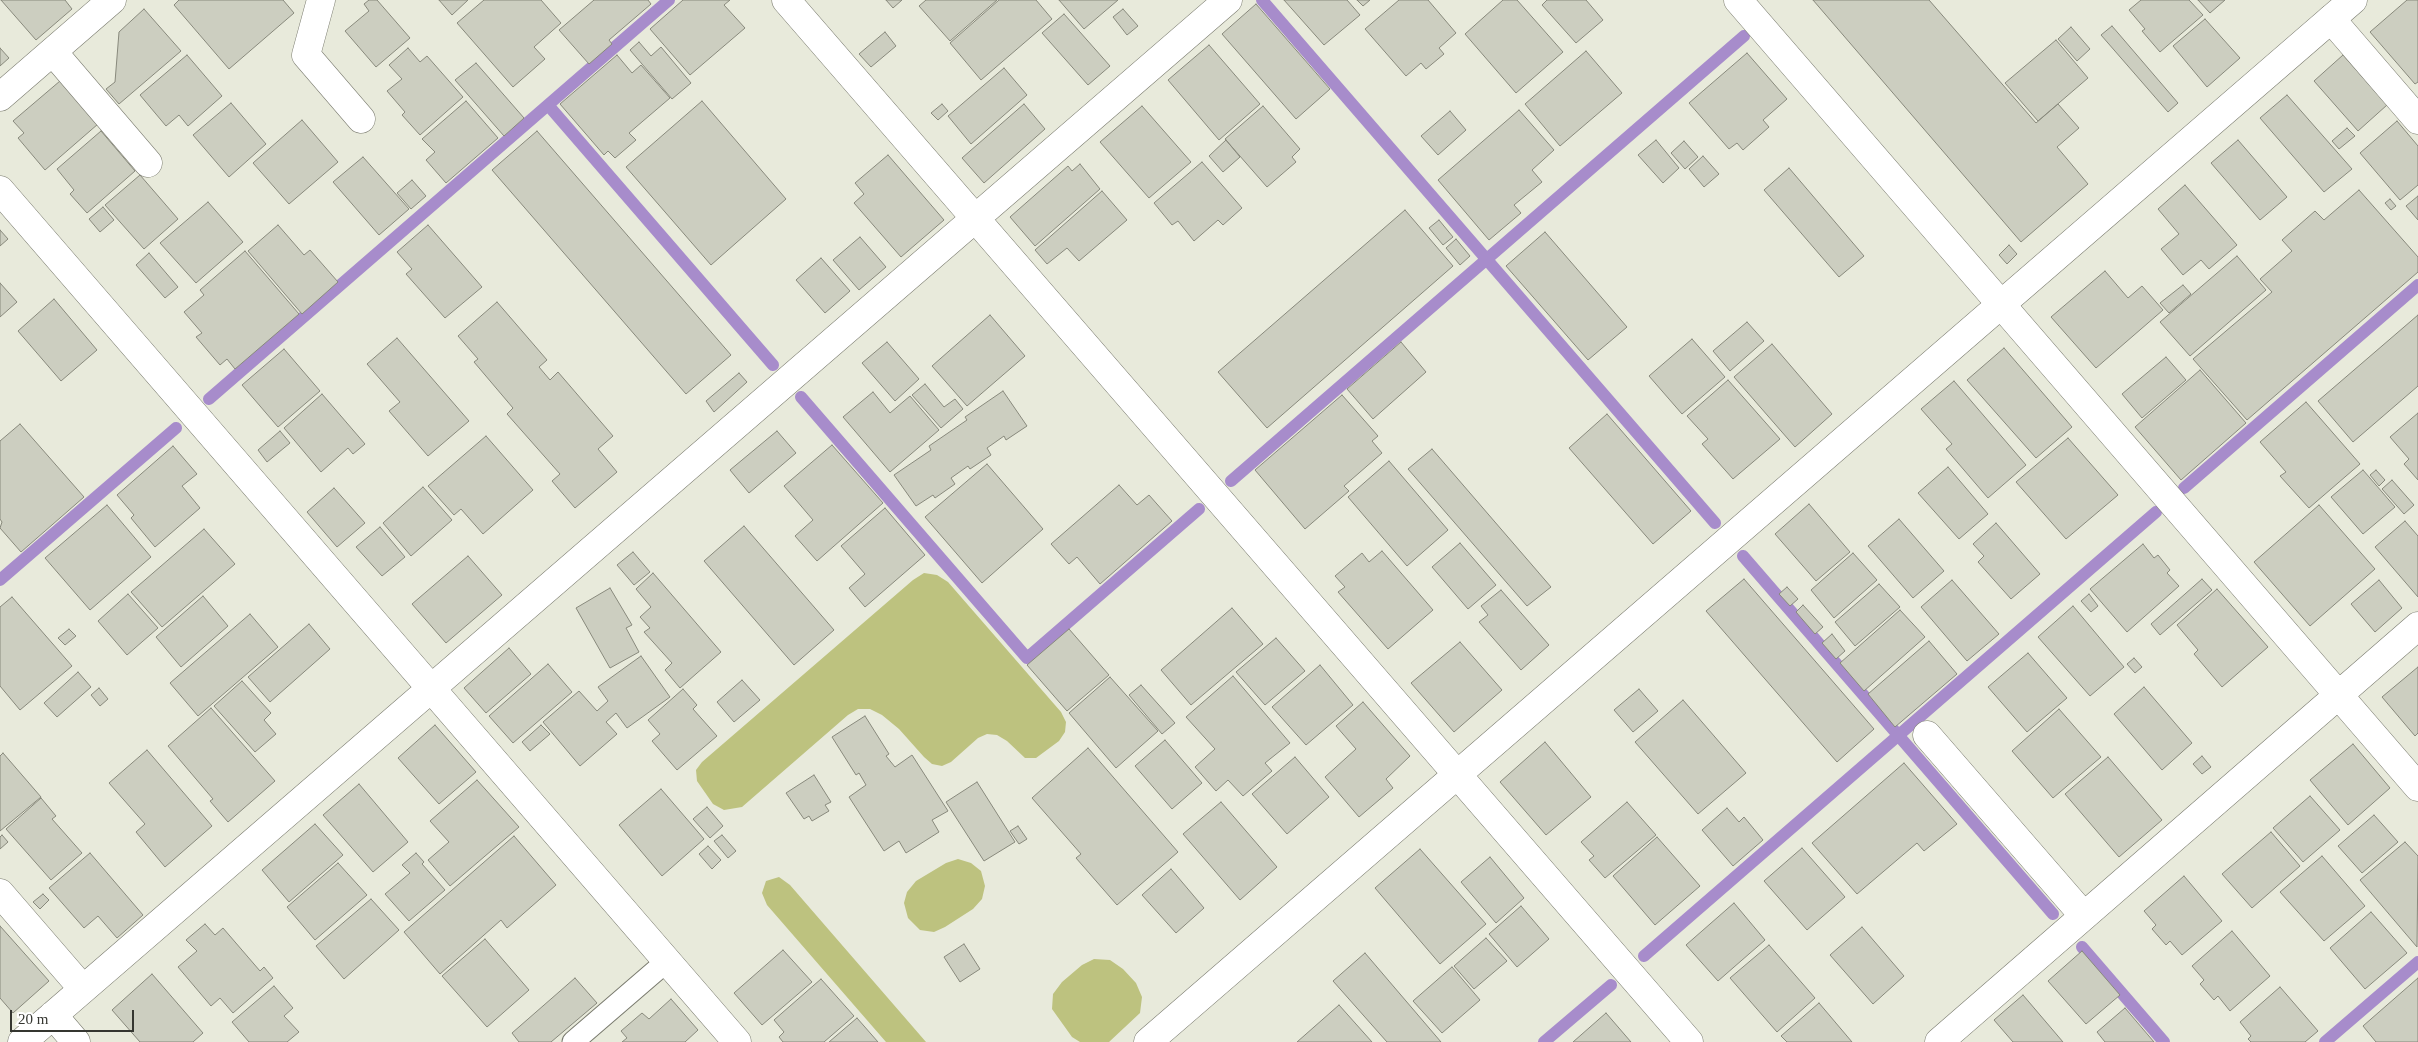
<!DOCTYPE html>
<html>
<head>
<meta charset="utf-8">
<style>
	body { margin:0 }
	#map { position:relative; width:2418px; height:1042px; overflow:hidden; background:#e8eadb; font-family:"Times New Roman",serif }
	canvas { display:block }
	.scale { position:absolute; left:10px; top:1010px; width:124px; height:22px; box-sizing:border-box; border:2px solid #353630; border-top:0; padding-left:6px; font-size:15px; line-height:18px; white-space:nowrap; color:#353630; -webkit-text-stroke:4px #fff; paint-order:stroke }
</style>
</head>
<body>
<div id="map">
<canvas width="2418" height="1042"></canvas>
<div class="scale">20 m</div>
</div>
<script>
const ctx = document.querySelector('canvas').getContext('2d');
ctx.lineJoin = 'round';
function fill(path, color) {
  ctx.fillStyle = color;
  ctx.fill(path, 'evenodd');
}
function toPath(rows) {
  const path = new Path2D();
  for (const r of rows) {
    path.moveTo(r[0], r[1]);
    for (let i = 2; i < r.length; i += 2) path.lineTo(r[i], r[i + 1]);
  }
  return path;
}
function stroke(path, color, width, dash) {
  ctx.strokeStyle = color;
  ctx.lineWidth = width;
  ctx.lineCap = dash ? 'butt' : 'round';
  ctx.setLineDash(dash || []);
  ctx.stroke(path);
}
fill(toPath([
	[924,573,937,575,948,582,1061,712,1066,722,1065,732,1059,741,1036,758,1025,758,1007,741,997,735,987,734,978,738,951,762,942,766,932,764,924,757,899,729,882,715,870,709,858,709,848,715,742,807,724,810,713,804,697,781,696,770,702,762,913,580],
	[958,859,971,863,981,871,985,886,982,899,973,909,945,927,934,932,920,930,908,918,904,903,907,892,916,881,946,863],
	[779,877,790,885,926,1042,886,1042,767,905,762,893,766,881],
	[1094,959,1110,960,1123,969,1136,983,1142,997,1140,1013,1109,1042,1080,1042,1072,1037,1052,1009,1053,994,1062,982,1082,965]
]), '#bdc27f');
stroke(toPath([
	[1262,0,1715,523],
	[548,105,773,365],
	[801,397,1027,658,1199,509],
	[209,399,669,0],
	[1231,481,1744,36],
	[2184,488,2418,285],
	[1743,556,2053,914],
	[0,580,176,428],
	[2082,947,2164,1042],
	[1644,956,2156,512],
	[1544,1042,1611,985],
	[2325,1042,2418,962]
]), '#a78ccb', 12);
const building = toPath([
	[1,0,65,0,72,9,36,40,1,0],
	[179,0,283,0,294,13,229,69,174,5,179,0],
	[369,0,377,0,410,38,376,67,345,31,369,11,364,4,369,0],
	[439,0,468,0,452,15,439,0],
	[484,0,541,0,561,23,534,47,545,59,513,87,457,23,484,0],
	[594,0,648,0,651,4,609,40,612,44,589,64,559,30,594,0],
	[683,0,730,0,724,5,745,28,690,75,650,29,683,0],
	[886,0,902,0,893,8,886,0],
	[926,0,997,0,950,41,919,6,926,0],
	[999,0,1036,0,1052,19,981,80,950,43,999,0],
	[1059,0,1118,0,1084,29,1059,0],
	[1284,0,1347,0,1360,15,1324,45,1284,0],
	[1357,0,1370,0,1363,6,1357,0],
	[1399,0,1428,0,1456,33,1439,48,1444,54,1426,69,1421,63,1406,76,1365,29,1399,0],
	[1503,0,1517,0,1563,52,1516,93,1465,34,1503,0],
	[1547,0,1586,0,1603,20,1576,43,1542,5,1547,0],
	[1813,0,1929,0,2036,123,2058,104,2079,128,2057,147,2088,184,2021,242,1813,0],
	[2141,0,2189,0,2203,15,2160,52,2142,31,2145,29,2129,10,2141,0],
	[2198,0,2225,0,2210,13,2198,0],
	[2407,0,2418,0,2418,82,2415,84,2370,32,2407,0],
	[1256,4,1330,89,1296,119,1222,34,1256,4],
	[144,9,181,51,119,104,106,89,115,82,119,32,144,9],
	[1123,9,1138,26,1127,35,1113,17,1123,9],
	[1064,14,1110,66,1088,85,1042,33,1064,14],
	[2205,19,2240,58,2207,87,2173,46,2205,19],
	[2112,26,2178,103,2168,112,2101,35,2112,26],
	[2071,27,2090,49,2077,61,2058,39,2071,27],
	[885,32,896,46,871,67,859,54,885,32],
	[2056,40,2088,78,2038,121,2005,83,2056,40],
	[639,42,651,56,661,47,691,83,672,99,630,50,639,42],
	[1209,45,1260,104,1219,140,1168,80,1209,45],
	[0,48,9,58,0,66,0,48],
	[408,48,420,62,427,56,463,97,420,135,402,115,405,112,387,91,402,79,389,65,408,48],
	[1586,51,1622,93,1560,146,1525,104,1586,51],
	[1747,53,1787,99,1763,120,1769,127,1743,150,1737,143,1729,149,1689,103,1747,53],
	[187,55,222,96,188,126,179,115,166,126,140,95,187,55],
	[617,55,632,73,641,65,670,98,629,133,636,140,615,158,608,151,604,155,560,104,617,55],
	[2343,55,2387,105,2358,131,2314,81,2343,55],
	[476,63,524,118,504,136,455,80,476,63],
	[1004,68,1027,95,971,144,948,116,1004,68],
	[60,81,98,124,45,170,18,138,24,133,13,121,60,81],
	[2287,95,2352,169,2324,192,2260,118,2287,95],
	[466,101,498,138,446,183,426,160,435,152,422,139,466,101],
	[702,101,786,199,711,265,626,167,702,101],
	[231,103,266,144,229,177,193,135,231,103],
	[942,104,948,111,938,120,931,113,942,104],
	[1024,104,1045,129,984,183,962,158,1024,104],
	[1142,106,1191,162,1149,198,1100,142,1142,106],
	[1263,106,1300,149,1292,157,1296,162,1267,187,1225,139,1263,106],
	[1519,110,1554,150,1532,170,1542,182,1514,205,1521,213,1489,240,1438,180,1519,110],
	[1450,111,1466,130,1438,155,1421,136,1450,111],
	[302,120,338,162,289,204,253,163,302,120],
	[2397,121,2418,146,2418,185,2400,200,2360,153,2397,121],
	[2347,128,2355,136,2339,149,2332,141,2347,128],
	[101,131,135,171,87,213,70,194,74,190,57,169,101,131],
	[537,131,731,355,686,394,492,170,537,131],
	[1226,140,1240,157,1223,172,1209,156,1226,140],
	[1656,140,1679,168,1663,183,1638,155,1656,140],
	[2238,140,2287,197,2260,220,2211,163,2238,140],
	[1684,141,1698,157,1685,169,1671,153,1684,141],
	[888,155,944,220,901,257,854,203,864,194,855,183,888,155],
	[1703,156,1719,174,1704,187,1689,169,1703,156],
	[363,157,409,209,379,235,333,182,363,157],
	[1202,162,1242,208,1223,225,1218,220,1194,241,1178,221,1172,225,1154,203,1202,162],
	[1080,164,1100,189,1035,246,1010,217,1068,166,1072,171,1080,164],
	[1789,168,1864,256,1839,277,1764,190,1789,168],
	[140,175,178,219,144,249,105,205,140,175],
	[412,180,426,196,411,209,397,193,412,180],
	[2185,185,2237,245,2209,269,2201,260,2183,275,2161,249,2179,234,2158,209,2185,185],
	[2359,190,2418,257,2418,272,2247,420,2193,359,2272,292,2260,279,2292,251,2282,240,2315,211,2324,220,2359,190],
	[1102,191,1127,220,1079,261,1067,248,1047,264,1035,250,1102,191],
	[2418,196,2418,220,2406,206,2418,196],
	[2390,199,2396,206,2391,210,2385,203,2390,199],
	[208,202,243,242,196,283,160,243,208,202],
	[103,207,114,220,100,232,89,219,103,207],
	[1405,210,1453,266,1267,428,1218,372,1405,210],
	[1439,220,1453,237,1443,245,1429,228,1439,220],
	[278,225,304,255,310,250,338,282,302,314,248,251,278,225],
	[428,225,482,287,445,318,406,274,412,269,397,252,428,225],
	[0,230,8,239,0,246,0,230],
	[1545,232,1627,327,1588,360,1506,266,1545,232],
	[860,237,886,267,859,290,833,260,860,237],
	[1456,239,1470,256,1460,265,1446,248,1456,239],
	[2009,245,2017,254,2007,264,1999,255,2009,245],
	[245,251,299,314,235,369,227,359,220,365,196,337,202,333,184,312,204,295,200,290,245,251],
	[149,253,178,287,165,298,136,265,149,253],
	[2237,256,2266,290,2190,356,2160,322,2237,256],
	[821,258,850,291,825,313,796,280,821,258],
	[2105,271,2128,298,2142,286,2163,310,2096,368,2051,317,2105,271],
	[0,283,17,302,0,317,0,283],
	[2183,285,2191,294,2169,313,2160,303,2183,285],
	[54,299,97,350,61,381,18,331,54,299],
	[497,302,547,360,539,367,550,380,558,372,613,436,598,449,617,472,575,508,552,481,560,474,507,414,513,408,474,362,478,359,458,336,497,302],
	[990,315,1025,356,967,406,932,366,990,315],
	[2418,315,2418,386,2353,442,2318,401,2418,315],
	[1747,322,1764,341,1730,371,1713,351,1747,322],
	[397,338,469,421,428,456,389,411,400,402,367,364,397,338],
	[1692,339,1725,377,1682,414,1649,376,1692,339],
	[887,342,919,379,895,401,862,363,887,342],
	[1401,342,1426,372,1373,419,1347,389,1401,342],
	[1772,344,1832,414,1795,447,1734,377,1772,344],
	[2004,348,2072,427,2036,458,1967,380,2004,348],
	[284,349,320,391,278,427,242,385,284,349],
	[2166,357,2186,380,2142,418,2122,394,2166,357],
	[2200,370,2246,423,2181,480,2135,427,2200,370],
	[739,373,747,382,714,412,706,401,739,373],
	[1728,380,1780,439,1733,479,1702,444,1708,439,1687,416,1728,380],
	[1954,381,2026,465,1988,498,1946,449,1952,444,1921,409,1954,381],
	[925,384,944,407,955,399,963,409,941,428,912,395,925,384],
	[1003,391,1027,426,1006,440,1004,436,987,448,991,455,970,469,968,466,951,478,955,484,935,498,933,495,916,506,894,475,931,450,929,446,967,420,965,417,1003,391],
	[873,392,890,413,910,396,939,430,890,472,843,417,873,392],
	[322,394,365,444,353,454,348,448,321,472,284,428,322,394],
	[1342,395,1378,436,1372,441,1382,453,1344,486,1349,491,1305,529,1255,470,1342,395],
	[2306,402,2360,464,2309,508,2280,476,2286,472,2260,442,2306,402],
	[2418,413,2418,480,2404,464,2409,459,2390,437,2418,413],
	[1607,414,1691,511,1653,544,1569,448,1607,414],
	[20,424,84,497,21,552,0,528,2,522,0,519,0,441,20,424],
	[280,431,290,443,267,462,258,450,280,431],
	[777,431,796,453,749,493,730,470,777,431],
	[486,436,533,490,483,534,461,509,454,515,428,486,486,436],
	[2068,438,2118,495,2066,539,2016,482,2068,438],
	[832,445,883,503,817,561,795,536,813,520,784,486,832,445],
	[173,446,197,474,182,486,200,508,155,547,131,518,134,515,117,495,173,446],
	[1432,449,1551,587,1527,606,1408,469,1432,449],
	[1389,461,1448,530,1407,566,1348,497,1389,461],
	[987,464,1043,529,982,583,925,517,987,464],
	[1948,467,1988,514,1959,539,1918,493,1948,467],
	[2363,470,2395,507,2363,534,2331,497,2363,470],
	[2376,470,2385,480,2379,486,2370,475,2376,470],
	[2392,480,2414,505,2404,514,2382,489,2392,480],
	[1119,485,1137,505,1149,495,1172,521,1100,584,1077,557,1069,564,1051,544,1119,485],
	[423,487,452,520,411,556,383,523,423,487],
	[334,488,365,523,337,547,307,512,334,488],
	[1809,504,1850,552,1816,581,1775,534,1809,504],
	[107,505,151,557,90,610,45,558,107,505],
	[2319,505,2375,569,2310,626,2254,562,2319,505],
	[885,508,925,555,865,607,849,588,865,574,841,546,885,508],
	[1899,519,1944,571,1913,598,1868,546,1899,519],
	[2405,521,2418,536,2418,597,2375,547,2405,521],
	[1996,523,2040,574,2011,599,1978,562,1984,556,1973,544,1996,523],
	[744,526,834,630,794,665,704,561,744,526],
	[380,527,405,557,382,576,356,547,380,527],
	[204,529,235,564,162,627,131,592,204,529],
	[1460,543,1496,585,1468,609,1432,567,1460,543],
	[2143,544,2154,558,2158,555,2170,570,2167,573,2179,586,2127,632,2090,589,2143,544],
	[1382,551,1433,610,1388,649,1338,592,1345,587,1335,576,1362,553,1369,562,1382,551],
	[633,552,650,572,634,585,617,565,633,552],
	[1853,553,1877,580,1834,618,1811,590,1853,553],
	[468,556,502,595,446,643,412,604,468,556],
	[653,573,721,652,680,688,665,670,672,663,644,632,650,628,640,617,651,607,636,589,653,573],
	[1744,579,1874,729,1837,762,1706,611,1744,579],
	[2202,579,2212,590,2160,635,2151,624,2202,579],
	[1952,580,1999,634,1967,661,1921,607,1952,580],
	[2379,580,2402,608,2375,632,2351,604,2379,580],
	[1879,584,1900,607,1855,646,1835,622,1879,584],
	[1787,587,1798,599,1790,606,1779,594,1787,587],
	[610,588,632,625,626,628,639,652,610,668,576,608,610,588],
	[2217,589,2268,647,2222,687,2194,654,2198,650,2177,625,2217,589],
	[1501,590,1549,645,1521,670,1479,622,1488,615,1481,606,1501,590],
	[128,594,158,628,127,655,98,621,128,594],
	[2089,594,2098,606,2091,612,2081,601,2089,594],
	[203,596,228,626,181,667,156,637,203,596],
	[12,597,72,666,20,710,0,686,0,607,12,597],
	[1803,605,1823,627,1815,634,1796,612,1803,605],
	[2073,606,2124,667,2090,696,2038,637,2073,606],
	[1232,608,1263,644,1191,705,1161,670,1232,608],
	[1900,610,1925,637,1864,691,1840,663,1900,610],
	[250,614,278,647,198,716,170,683,250,614],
	[309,624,330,649,270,702,248,677,309,624],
	[69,629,76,636,65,645,58,638,69,629],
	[1069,629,1109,675,1067,711,1027,665,1069,629],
	[1832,634,1845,651,1836,659,1822,643,1832,634],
	[1276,638,1305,671,1265,705,1236,672,1276,638],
	[1929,641,1957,674,1895,727,1868,694,1929,641],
	[1460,642,1502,690,1454,732,1411,683,1460,642],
	[509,648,531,674,486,713,464,688,509,648],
	[2028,653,2067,698,2027,732,1988,687,2028,653],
	[641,656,670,697,627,728,616,713,606,722,617,734,580,766,543,722,579,691,597,711,608,701,598,687,641,656],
	[2134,658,2142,667,2135,673,2127,664,2134,658],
	[548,664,572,692,513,743,489,716,548,664],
	[1320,665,1353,705,1306,745,1272,707,1320,665],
	[2418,667,2418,733,2415,736,2382,697,2418,667],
	[78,672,91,687,57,717,44,703,78,672],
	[1233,676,1290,743,1265,763,1272,771,1243,796,1228,780,1216,791,1195,767,1215,749,1186,717,1233,676],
	[1110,677,1158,731,1116,768,1069,713,1110,677],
	[742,680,760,700,734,722,717,702,742,680],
	[242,681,271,713,264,720,276,734,255,752,214,706,242,681],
	[1141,685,1175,723,1162,734,1129,695,1141,685],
	[2144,687,2192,743,2162,770,2114,714,2144,687],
	[99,688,108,699,100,706,91,695,99,688],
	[683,689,697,705,693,709,717,736,677,770,652,741,660,734,648,720,683,689],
	[1639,689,1658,711,1633,732,1614,710,1639,689],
	[1683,700,1746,773,1698,814,1635,742,1683,700],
	[1363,702,1410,756,1386,779,1393,788,1359,817,1325,777,1356,749,1336,726,1363,702],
	[211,708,275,781,228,822,210,801,213,799,168,746,211,708],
	[2059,709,2101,757,2053,798,2012,751,2059,709],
	[865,716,889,754,886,756,895,767,912,755,948,811,932,820,939,832,906,853,899,841,884,851,849,797,866,785,859,773,856,775,832,737,865,716],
	[435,725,476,772,439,804,398,758,435,725],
	[541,725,550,734,530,751,522,742,541,725],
	[1165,740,1202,783,1172,809,1135,766,1165,740],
	[1545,742,1591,797,1546,835,1500,782,1545,742],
	[2353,744,2390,788,2348,825,2310,780,2353,744],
	[1088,748,1178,852,1117,905,1076,858,1081,854,1032,798,1088,748],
	[147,750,212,826,165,867,136,832,145,824,109,783,147,750],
	[3,753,41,797,0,831,0,756,3,753],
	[2202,756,2211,767,2202,774,2193,764,2202,756],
	[1295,757,1329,797,1287,834,1252,794,1295,757],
	[2108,757,2162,820,2119,857,2065,794,2108,757],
	[1904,763,1957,824,1924,851,1917,843,1857,894,1812,843,1904,763],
	[814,775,831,802,825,805,829,811,812,821,809,816,804,819,786,793,814,775],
	[477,780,519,827,450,886,428,860,449,842,430,821,477,780],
	[977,782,1015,842,984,861,946,802,977,782],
	[359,784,408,842,373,872,323,815,359,784],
	[661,789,704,839,662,876,619,825,661,789],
	[2310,796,2340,830,2303,862,2273,828,2310,796],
	[41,798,56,816,52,819,82,853,51,880,6,829,41,798],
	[1221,802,1277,867,1240,900,1183,834,1221,802],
	[1627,802,1656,835,1605,878,1589,860,1594,856,1581,842,1627,802],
	[707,807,723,826,710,838,693,819,707,807],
	[1727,808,1739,822,1744,817,1763,840,1733,866,1702,830,1727,808],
	[2374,815,2398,842,2362,873,2338,846,2374,815],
	[315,824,343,855,289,902,262,870,315,824],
	[1018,826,1027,839,1019,844,1010,831,1018,826],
	[2271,832,2300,866,2252,908,2222,874,2271,832],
	[2,835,8,842,0,849,0,837,2,835],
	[722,835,736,851,728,858,714,841,722,835],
	[514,836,556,885,507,928,501,920,440,974,404,932,514,836],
	[1657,837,1700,886,1655,925,1613,876,1657,837],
	[2405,842,2418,856,2417,947,2360,880,2405,842],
	[708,846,721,860,712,869,699,854,708,846],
	[1802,848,1845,897,1807,930,1764,881,1802,848],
	[1420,849,1486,924,1440,964,1375,888,1420,849],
	[90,853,143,915,117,938,98,916,84,928,49,888,90,853],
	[416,853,424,862,422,864,445,890,409,921,385,894,410,873,402,865,416,853],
	[2322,856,2365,906,2324,941,2280,892,2322,856],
	[1490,857,1524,898,1496,923,1461,882,1490,857],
	[338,863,367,895,315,940,287,907,338,863],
	[1171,869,1204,908,1176,933,1142,895,1171,869],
	[2184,876,2222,921,2182,955,2170,941,2166,945,2152,929,2156,925,2144,911,2184,876],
	[43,894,49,900,40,909,33,902,43,894],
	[371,899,399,930,344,979,316,946,371,899],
	[1734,903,1765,940,1718,981,1686,945,1734,903],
	[1521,906,1549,939,1517,967,1489,934,1521,906],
	[2371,912,2407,953,2365,989,2330,948,2371,912],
	[205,924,215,935,223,928,260,971,264,967,273,978,233,1013,220,998,211,1006,178,967,197,951,186,940,205,924],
	[0,926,49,981,13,1013,0,998,0,926],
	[1862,927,1904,976,1873,1004,1830,955,1862,927],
	[2232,931,2270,976,2230,1011,2218,996,2214,1000,2200,984,2204,980,2192,966,2232,931],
	[1486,938,1507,961,1474,989,1454,966,1486,938],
	[485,939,529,990,487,1027,442,976,485,939],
	[964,944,980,969,960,982,944,957,964,944],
	[1769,945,1815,998,1777,1032,1730,978,1769,945],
	[783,950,812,982,762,1025,734,993,783,950],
	[2082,951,2120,995,2086,1024,2048,981,2082,951],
	[1365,953,1441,1042,1387,1042,1333,981,1365,953],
	[1452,967,1480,1000,1442,1033,1413,1001,1452,967],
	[152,974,203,1033,193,1042,140,1042,112,1010,152,974],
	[575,978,597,1003,551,1042,519,1042,512,1033,575,978],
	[2418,978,2418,1042,2376,1042,2363,1026,2418,978],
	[821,979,854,1016,824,1042,783,1042,779,1037,784,1032,774,1020,821,979],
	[274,986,293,1008,284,1016,299,1032,287,1042,249,1042,232,1022,274,986],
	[2280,987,2318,1031,2305,1042,2251,1042,2248,1039,2251,1036,2240,1022,2280,987],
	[2023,995,2063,1042,2013,1042,1994,1020,2023,995],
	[671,999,698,1030,685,1042,622,1042,627,1038,621,1031,642,1013,649,1019,671,999],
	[1819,1003,1852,1042,1787,1042,1781,1036,1819,1003],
	[1339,1005,1372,1042,1297,1042,1339,1005],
	[2125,1008,2154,1042,2105,1042,2097,1032,2125,1008],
	[1606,1013,1631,1042,1573,1042,1606,1013],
	[857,1018,878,1042,829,1042,857,1018]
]);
fill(building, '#cccec0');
stroke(building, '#88897c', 1);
const service = toPath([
	[573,1042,667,961]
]);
const minor = toPath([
	[321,0,306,55,361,119],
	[786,0,1689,1042],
	[1738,0,2418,787],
	[2331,19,2418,120],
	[53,52,148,163],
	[0,190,737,1042],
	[1927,735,2084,916],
	[0,893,83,989],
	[53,1015,76,1042],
	[22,1042,1228,0],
	[1939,1042,2418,626]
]);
const tertiary = toPath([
	[0,97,112,0],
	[1148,1042,2353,0]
]);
stroke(service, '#7a7b6f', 23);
stroke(minor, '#7a7b6f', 29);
stroke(tertiary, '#7a7b6f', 29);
stroke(service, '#fff', 21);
stroke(minor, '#fff', 28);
stroke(tertiary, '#fff', 28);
</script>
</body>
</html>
